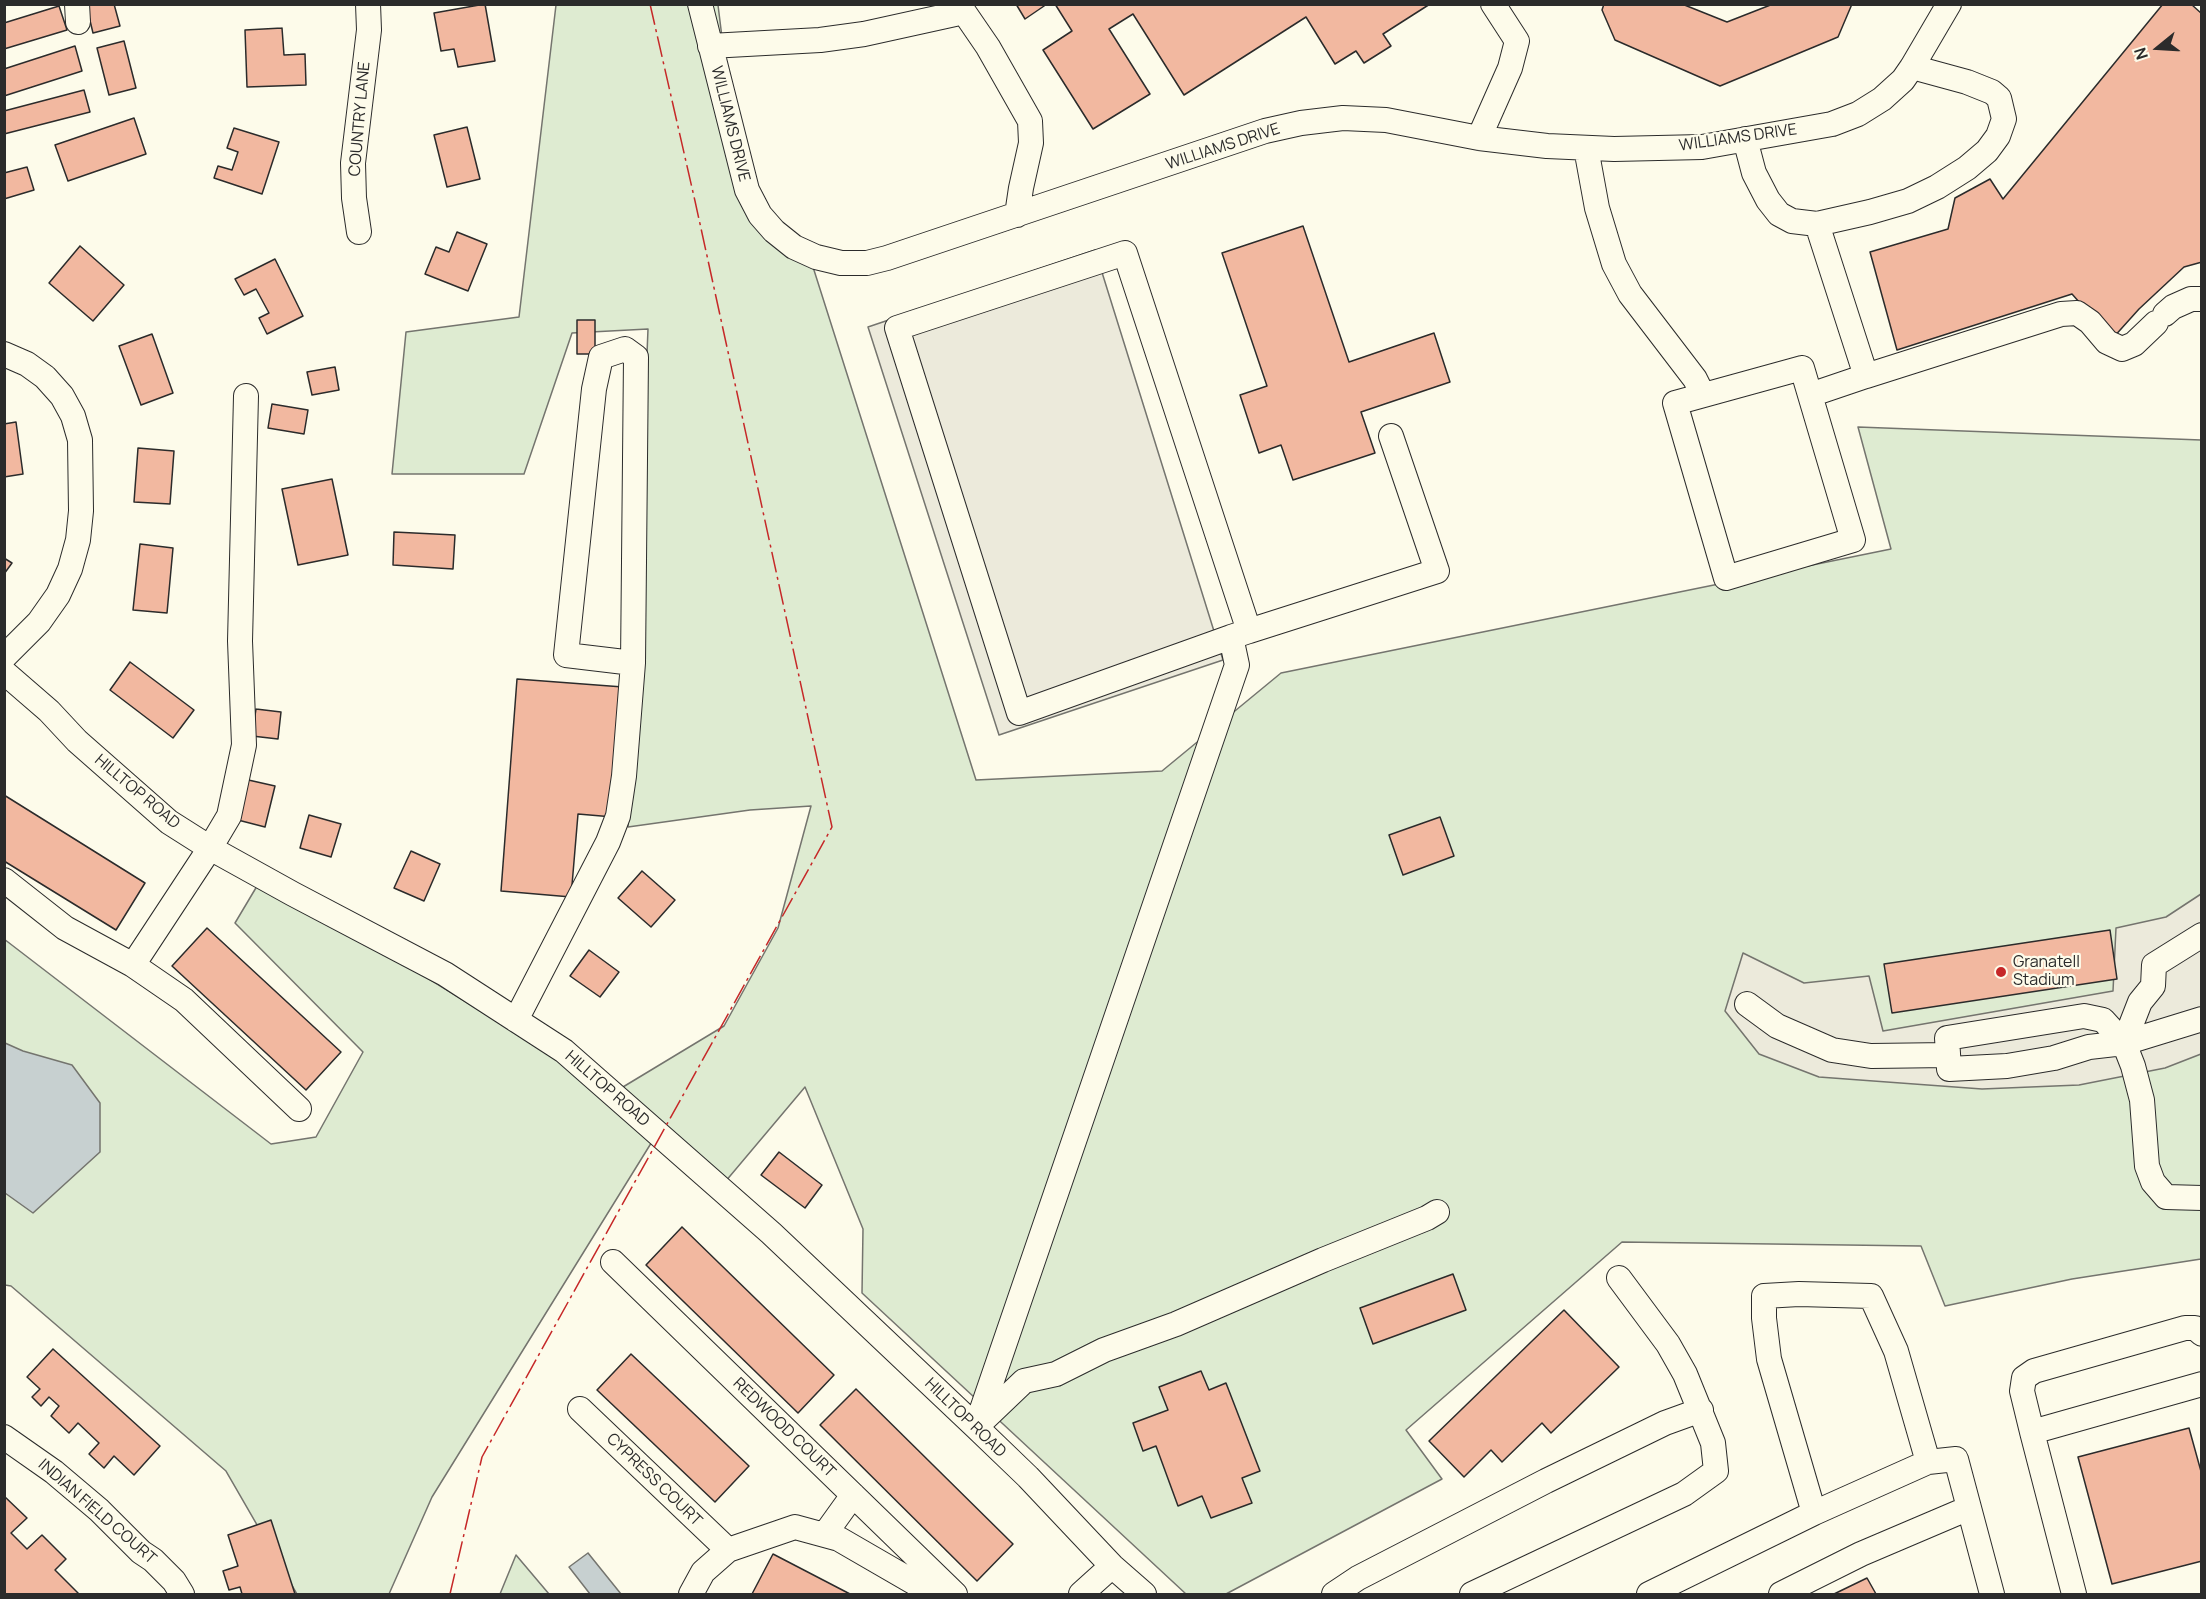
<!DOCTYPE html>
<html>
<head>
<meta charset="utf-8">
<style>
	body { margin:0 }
	#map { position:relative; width:2206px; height:1599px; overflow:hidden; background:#fdfbea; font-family:Manrope,sans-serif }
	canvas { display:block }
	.frame { position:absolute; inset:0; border:6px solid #2b2b2b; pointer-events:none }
	.north { position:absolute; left:2128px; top:18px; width:60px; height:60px; -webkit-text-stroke:4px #fdfbea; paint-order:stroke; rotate:252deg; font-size:16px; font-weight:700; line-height:24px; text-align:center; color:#2b2b2b }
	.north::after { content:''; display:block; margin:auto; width:21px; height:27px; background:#2b2b2b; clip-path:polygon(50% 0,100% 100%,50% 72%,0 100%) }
</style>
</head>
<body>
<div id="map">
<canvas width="2206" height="1599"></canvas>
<div class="frame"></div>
<div class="north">N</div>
</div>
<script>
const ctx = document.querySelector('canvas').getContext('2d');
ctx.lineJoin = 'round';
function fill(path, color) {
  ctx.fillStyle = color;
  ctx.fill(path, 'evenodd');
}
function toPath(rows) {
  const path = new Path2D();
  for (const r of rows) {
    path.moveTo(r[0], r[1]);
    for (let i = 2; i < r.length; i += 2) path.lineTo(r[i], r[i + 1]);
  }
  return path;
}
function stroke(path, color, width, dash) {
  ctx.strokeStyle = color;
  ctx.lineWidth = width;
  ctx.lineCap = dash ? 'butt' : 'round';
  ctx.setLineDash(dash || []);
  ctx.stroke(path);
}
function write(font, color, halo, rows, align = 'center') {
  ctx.font = font + ' Manrope,sans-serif';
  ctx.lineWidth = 4.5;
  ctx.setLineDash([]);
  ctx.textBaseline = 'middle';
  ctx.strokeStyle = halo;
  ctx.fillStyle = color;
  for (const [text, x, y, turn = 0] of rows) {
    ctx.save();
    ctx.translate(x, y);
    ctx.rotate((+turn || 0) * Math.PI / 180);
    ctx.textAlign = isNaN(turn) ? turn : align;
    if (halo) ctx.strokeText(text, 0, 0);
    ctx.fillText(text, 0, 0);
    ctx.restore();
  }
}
const green = toPath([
	[556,5,718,5,739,175,813,267,976,780,1162,771,1281,673,1891,549,1858,427,2201,440,2201,1259,2072,1279,1945,1306,1921,1246,1622,1242,1406,1430,1442,1479,1226,1594,1186,1594,862,1293,863,1229,805,1087,725,1182,658,1132,432,1497,389,1594,297,1594,226,1471,11,1286,5,1285,4,939,271,1144,316,1137,363,1052,235,923,263,876,613,1093,724,1026,778,928,811,806,750,810,628,827,648,329,572,333,524,474,392,474,406,332,519,317,556,5],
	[516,1555,549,1594,500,1594,516,1555]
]);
fill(green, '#deebd1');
stroke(green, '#74746e', 1.5);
const parking = toPath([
	[1095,250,1223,660,999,735,868,327,1095,250],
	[2201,894,2201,1054,2165,1068,2079,1085,1982,1089,1819,1077,1759,1054,1725,1011,1743,953,1804,983,1869,976,1883,1031,2113,991,2116,928,2166,917,2201,894]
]);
fill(parking, '#eceadb');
stroke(parking, '#74746e', 1.5);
const water = toPath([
	[5,1043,23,1051,72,1065,100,1103,100,1152,33,1213,5,1193,5,1043],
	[588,1553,621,1594,590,1594,569,1567,588,1553]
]);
fill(water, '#c7d0d0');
stroke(water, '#74746e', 1.5);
const building = toPath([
	[86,4,114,4,120,26,93,33,86,4],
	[485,4,495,61,458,67,454,49,441,51,434,13,485,4],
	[1016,4,1047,4,1025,19,1016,4],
	[1055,4,1430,4,1383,34,1391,46,1364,63,1356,51,1335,64,1306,17,1184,95,1133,14,1109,29,1150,94,1093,129,1043,50,1072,31,1055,4],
	[1604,4,1682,4,1727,22,1773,4,1852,4,1838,37,1720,86,1615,40,1602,10,1604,4],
	[2163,4,2191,4,2202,14,2202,262,2184,267,2139,309,2112,339,2072,294,1897,350,1870,252,1948,229,1955,198,1990,179,2003,199,2163,4],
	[59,6,67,30,4,49,4,23,59,6],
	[282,28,284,55,305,54,306,85,247,87,245,30,282,28],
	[124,41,136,88,109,95,97,48,124,41],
	[75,46,82,71,4,96,4,69,75,46],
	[84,90,90,112,4,134,4,111,84,90],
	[134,118,146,154,68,181,55,145,134,118],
	[467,127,480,179,447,187,434,135,467,127],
	[234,128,279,142,262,194,214,178,218,166,232,170,238,152,227,148,234,128],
	[27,167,34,190,4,199,4,173,27,167],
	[1303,226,1349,362,1434,333,1450,382,1361,412,1375,453,1293,480,1281,445,1259,453,1240,395,1267,386,1222,253,1303,226],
	[457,232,487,244,468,291,425,274,436,247,449,252,457,232],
	[80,246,124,285,93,321,49,283,80,246],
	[275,259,303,316,267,334,259,318,269,313,256,289,244,295,235,279,275,259],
	[577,320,595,320,595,354,577,354,577,320],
	[152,334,173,393,141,405,119,346,152,334],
	[335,367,339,390,312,395,307,372,335,367],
	[272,404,308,410,304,434,268,428,272,404],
	[16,422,23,474,4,477,4,424,16,422],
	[138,448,174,451,170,504,134,502,138,448],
	[332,479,348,555,298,565,282,489,332,479],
	[394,532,455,535,453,569,393,565,394,532],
	[140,544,173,548,167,613,133,610,140,544],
	[4,558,12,563,4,574,4,558],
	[130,662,194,710,173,738,110,690,130,662],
	[517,679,623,687,613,817,578,814,571,897,501,891,517,679],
	[256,709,281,712,278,739,252,736,256,709],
	[244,779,275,786,265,827,234,819,244,779],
	[4,795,145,883,116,930,4,861,4,795],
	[309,815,341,824,331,857,300,848,309,815],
	[1440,817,1454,856,1403,875,1389,835,1440,817],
	[411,851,440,864,424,901,394,888,411,851],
	[642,871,675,900,651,927,618,898,642,871],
	[207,928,341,1052,306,1090,172,966,207,928],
	[2110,930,2117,979,1892,1013,1884,964,2110,930],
	[589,950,619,972,600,997,570,976,589,950],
	[779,1152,822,1185,805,1208,761,1175,779,1152],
	[682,1227,834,1375,798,1413,646,1265,682,1227],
	[1453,1274,1466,1310,1373,1344,1360,1308,1453,1274],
	[1564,1310,1619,1367,1551,1433,1542,1423,1502,1462,1491,1450,1464,1477,1429,1441,1564,1310],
	[53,1349,160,1446,134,1475,114,1456,104,1468,89,1454,99,1443,78,1423,69,1433,51,1416,59,1406,49,1397,41,1406,32,1397,40,1389,27,1377,53,1349],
	[631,1354,749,1466,715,1502,597,1390,631,1354],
	[1201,1371,1209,1390,1226,1383,1260,1471,1242,1478,1252,1503,1211,1518,1202,1496,1178,1506,1156,1446,1143,1451,1133,1423,1168,1410,1159,1387,1201,1371],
	[856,1389,1013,1544,977,1581,820,1425,856,1389],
	[2189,1428,2202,1475,2202,1561,2112,1584,2078,1457,2189,1428],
	[4,1496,27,1518,11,1533,27,1549,42,1535,66,1559,55,1570,79,1594,6,1594,4,1593,4,1496],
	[271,1520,295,1594,242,1594,240,1587,229,1590,223,1571,238,1566,228,1535,271,1520],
	[773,1554,850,1594,752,1594,773,1554],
	[1867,1578,1876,1594,1834,1594,1867,1578]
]);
fill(building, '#f2b8a0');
stroke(building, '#2b2b2b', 1.5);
const minor = toPath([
	[77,4,78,22],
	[700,4,747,190,760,215,774,231,794,247,816,257,841,263,867,263,887,258,1265,131,1301,123,1343,118,1386,120,1479,138,1547,146,1614,149,1702,147,1832,124,1858,114,1882,99,1903,80,1912,67,1949,4],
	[710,46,820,40,864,34,964,12,988,47,1030,121,1031,143,1021,188,1017,215],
	[1479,138,1510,68,1517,41,1493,4],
	[1745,139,1754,173,1768,200,1779,214,1792,221,1817,224,1870,212,1908,201,1937,187,1967,168,1987,151,1998,136,2004,119,1999,98,1992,92,1967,82,1912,67],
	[1586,148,1597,208,1614,264,1630,294,1695,379,1703,395],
	[359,232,354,198,353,163,369,30,368,4],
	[2165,314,2173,307,2191,299,2202,299],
	[4,354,27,364,45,377,62,396,73,416,80,440,81,511,78,540,70,569,58,595,39,622,4,657],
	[1802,368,1853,540,1726,578,1675,403,1802,368],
	[1866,376,2061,314,2077,313,2090,322,2107,342,2122,349,2134,344,2156,323],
	[1810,395,1866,376,1817,224],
	[1249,631,1437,571,1391,436],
	[4,672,49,711,77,741,169,822,210,848,293,894,445,974,564,1051,771,1233,976,1427,1028,1477,1112,1566,1144,1594],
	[4,880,65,928,133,965,184,1000,299,1109],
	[133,965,210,848,229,816,244,745,240,641,246,396],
	[1747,1004,1777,1026,1832,1050,1871,1056,1948,1055],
	[2202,1019,2124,1043,2089,1047,2054,1058,2007,1066,1949,1069,1947,1038,2084,1016,2103,1020,2124,1043,2133,1066,2142,1100,2147,1166,2153,1182,2166,1197,2202,1198],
	[516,1020,608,842,618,816,624,776,633,663,636,357,625,349,601,357,594,389,566,655,633,663],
	[2124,1043,2140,1002,2153,986,2154,965,2202,935],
	[613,1262,955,1594],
	[580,1409,728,1550],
	[980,1423,1024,1381,1056,1374,1104,1350,1176,1324,1323,1260,1427,1218,1437,1212],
	[976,1427,1237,665,1231,637,1019,713,897,328,1125,253,1249,631,1231,637],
	[2032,1432,2022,1391,2024,1378,2034,1371,2185,1328,2195,1328,2202,1334],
	[4,1437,54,1472,99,1510,141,1552,153,1560,174,1581,182,1594],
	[1814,1513,1769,1359,1764,1318,1764,1296,1799,1294,1871,1296,1896,1351,1928,1462],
	[825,1534,853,1495],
	[691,1594,703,1572,728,1550,795,1527,839,1539,934,1594],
	[1081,1594,1112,1566],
	[1334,1594,1358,1578,1546,1481,1665,1423,1701,1410],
	[1472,1594,1684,1494,1716,1471,1713,1443,1685,1374,1668,1344,1619,1278],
	[1649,1594,1814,1513,1928,1462,1956,1459,1992,1594],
	[1781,1594,1861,1554,1969,1508],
	[2074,1594,2032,1432,2202,1384]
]);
stroke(minor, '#2b2b2b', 26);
stroke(minor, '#fdfbea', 24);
stroke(toPath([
	[450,1594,482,1457,832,827,695,201,650,4]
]), '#c62828', 1.5, [21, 4.5, 3, 4.5]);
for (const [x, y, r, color] of [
	[2001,972,6,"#c62828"]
]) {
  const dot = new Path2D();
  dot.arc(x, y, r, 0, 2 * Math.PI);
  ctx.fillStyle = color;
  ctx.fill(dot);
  stroke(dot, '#fdfbea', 2);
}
write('16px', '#2b2b2b', '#fdfbea', [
	["COUNTRY LANE",360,119,-85],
	["WILLIAMS DRIVE",730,124,76],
	["WILLIAMS DRIVE",1738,138,-8],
	["WILLIAMS DRIVE",1223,147,-18],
	["HILLTOP ROAD",137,792,40],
	["HILLTOP ROAD",607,1089,41],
	["HILLTOP ROAD",965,1418,44],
	["REDWOOD COURT",784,1428,44],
	["CYPRESS COURT",654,1480,44],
	["INDIAN FIELD COURT",97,1512,41]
]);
write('16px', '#2b2b2b', '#fdfbea', [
	["Granatell",2013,963],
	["Stadium",2013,981]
], 'left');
</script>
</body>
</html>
